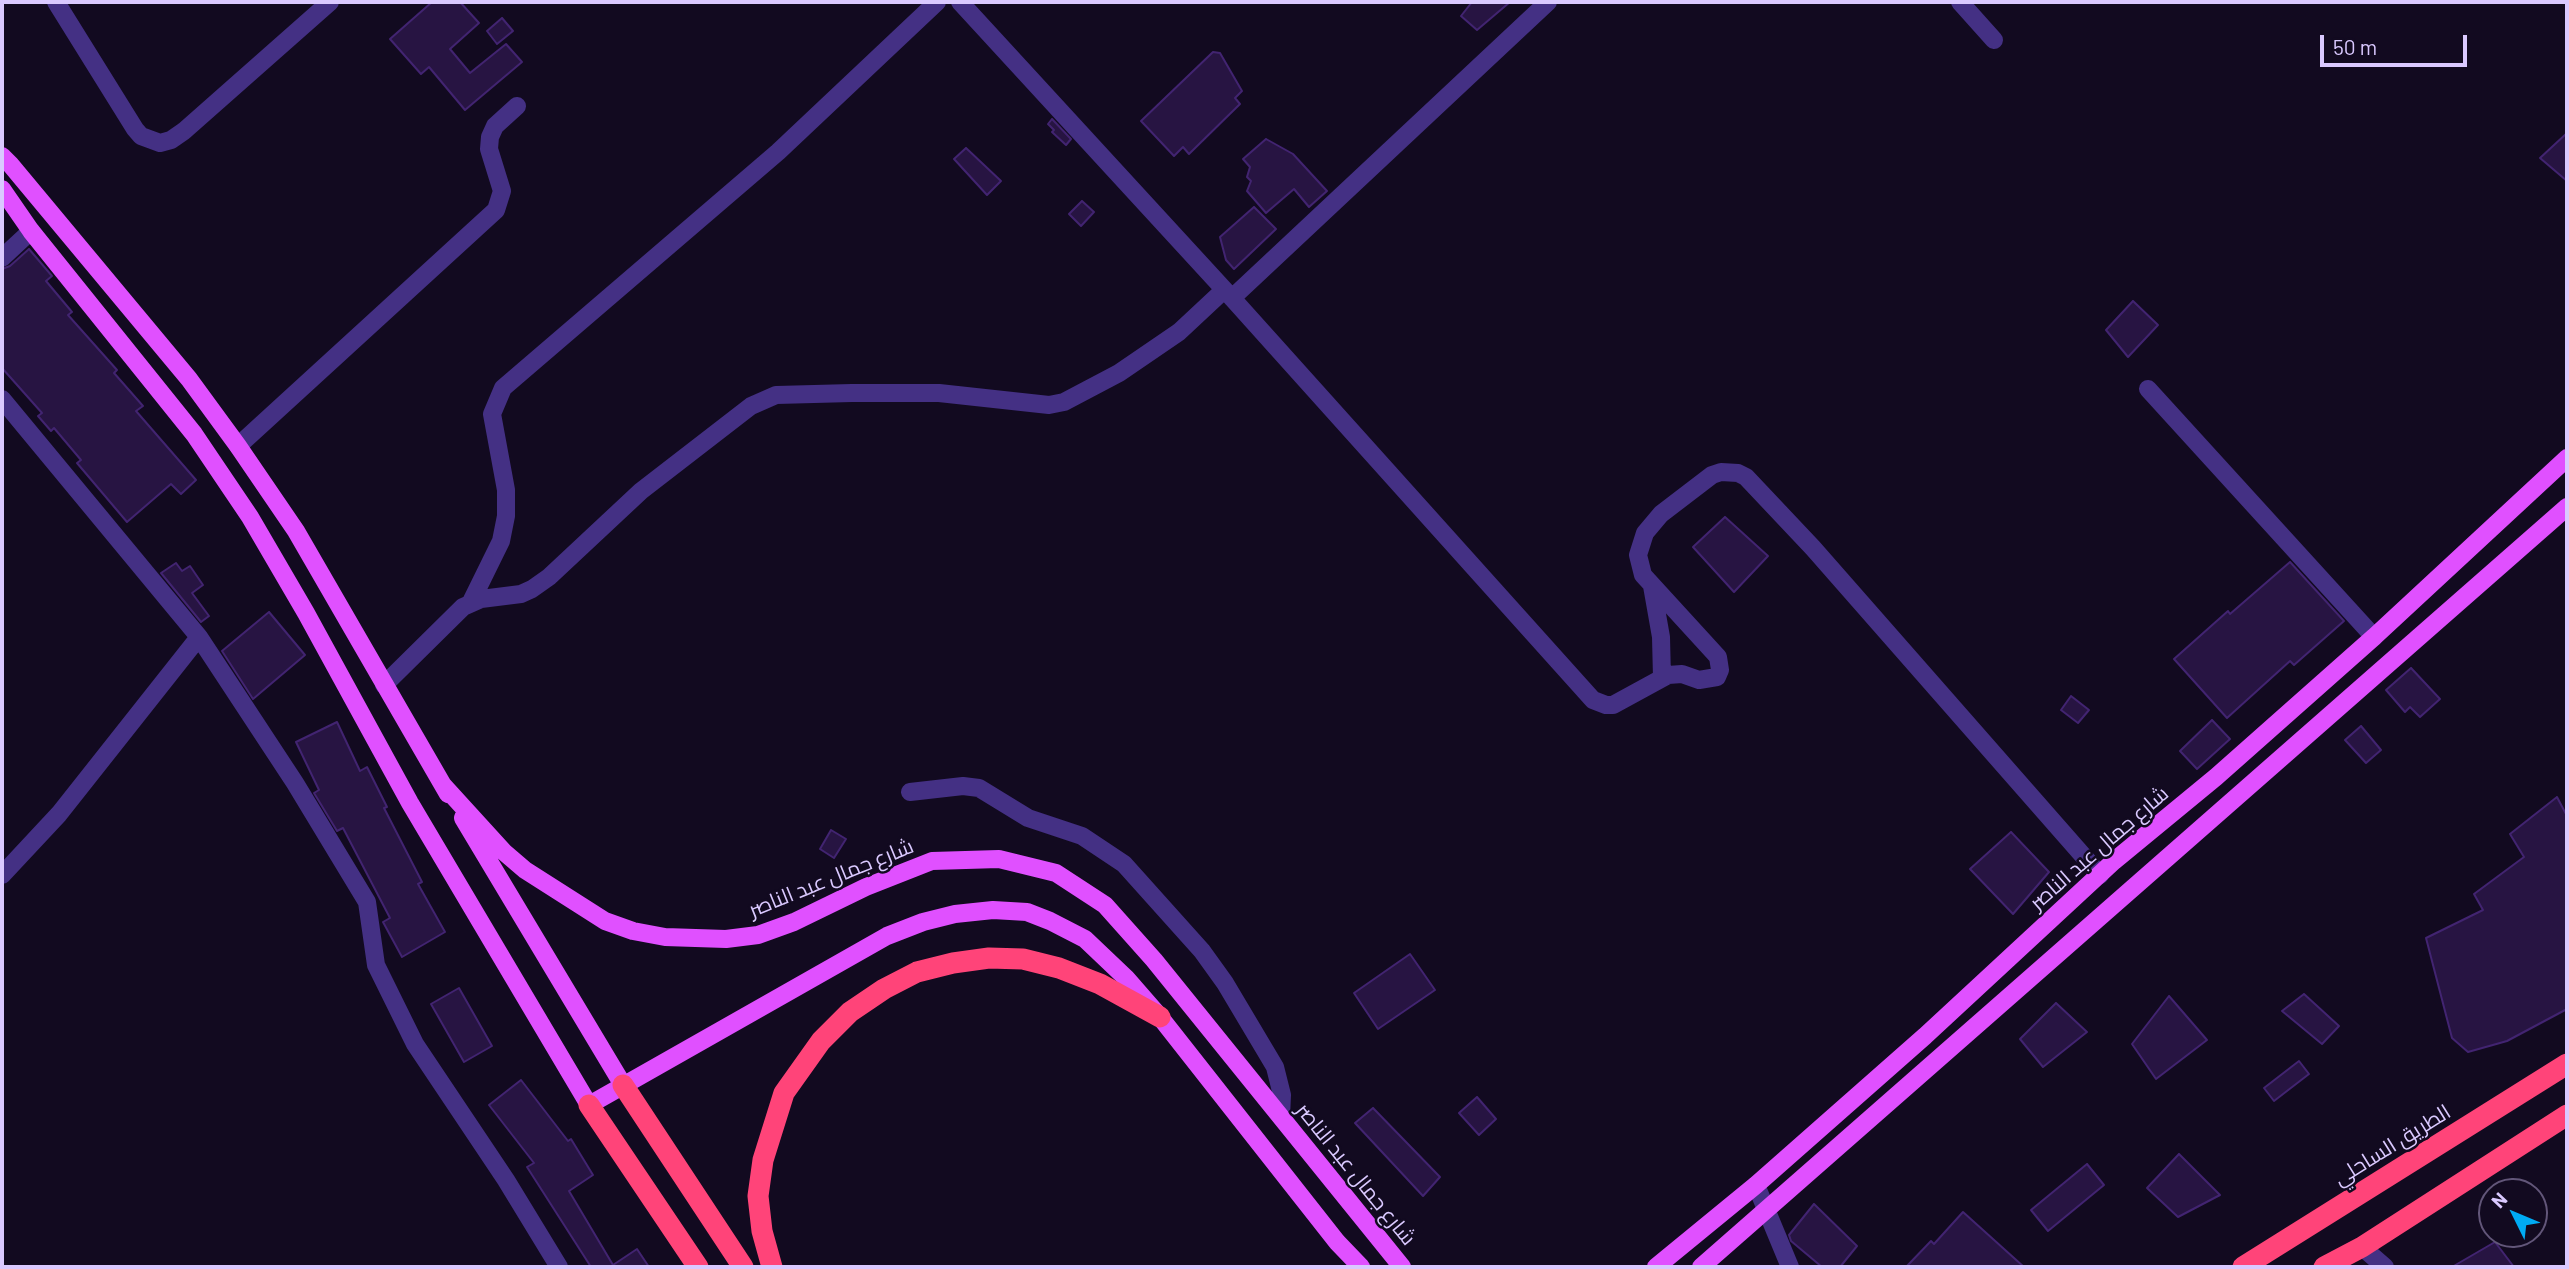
<!DOCTYPE html>
<html>
<head>
<meta charset="utf-8">
<style>
	body { margin:0 }
	#map { position:relative; width:2569px; height:1269px; overflow:hidden; background:#120a20; font-family:Barlow,sans-serif }
	canvas { display:block }
	.frame { position:absolute; inset:0; border:4px solid #dac9ff; pointer-events:none }
	.north { position:absolute; left:2478px; top:1178px; width:70px; height:70px; box-sizing:border-box; background:#120a20; border:2px solid #625679; border-radius:50%; rotate:313deg; font-size:19px; font-weight:700; line-height:28px; text-align:center; color:#dac9ff }
	.north::after { content:''; display:block; margin:auto; width:24px; height:32px; background:#00abf4; clip-path:polygon(50% 0,100% 100%,50% 72%,0 100%) }
	.scale { position:absolute; left:2320px; top:35px; width:147px; height:32px; box-sizing:border-box; border:4px solid #dac9ff; border-top:0; padding-left:9px; font-size:21px; line-height:24px; white-space:nowrap; color:#dac9ff; -webkit-text-stroke:5px #120a20; paint-order:stroke }
</style>
</head>
<body>
<div id="map">
<canvas width="2569" height="1269"></canvas>
<div class="frame"></div>
<div class="north">N</div>
<div class="scale">50 m</div>
</div>
<script>
const ctx = document.querySelector('canvas').getContext('2d');
ctx.lineJoin = 'round';
function fill(path, color) {
  ctx.fillStyle = color;
  ctx.fill(path, 'evenodd');
}
function toPath(rows) {
  const path = new Path2D();
  for (const r of rows) {
    path.moveTo(r[0], r[1]);
    for (let i = 2; i < r.length; i += 2) path.lineTo(r[i], r[i + 1]);
  }
  return path;
}
function stroke(path, color, width, dash) {
  ctx.strokeStyle = color;
  ctx.lineWidth = width;
  ctx.lineCap = dash ? 'butt' : 'round';
  ctx.setLineDash(dash || []);
  ctx.stroke(path);
}
function write(font, color, halo, rows, align = 'center') {
  ctx.font = font + ' Barlow,Cairo,sans-serif';
  ctx.lineWidth = 5;
  ctx.setLineDash([]);
  ctx.textBaseline = 'middle';
  ctx.strokeStyle = halo;
  ctx.fillStyle = color;
  for (const [text, x, y, turn = 0] of rows) {
    ctx.save();
    ctx.translate(x, y);
    ctx.rotate((+turn || 0) * Math.PI / 180);
    ctx.textAlign = isNaN(turn) ? turn : align;
    if (halo) ctx.strokeText(text, 0, 0);
    ctx.fillText(text, 0, 0);
    ctx.restore();
  }
}
const building = toPath([
	[432,2,460,2,479,23,450,49,470,73,506,44,522,62,465,110,429,67,421,74,390,39,432,2],
	[1472,2,1510,2,1477,30,1461,16,1472,2],
	[502,18,513,31,497,44,487,31,502,18],
	[1213,52,1220,53,1242,91,1235,98,1240,104,1189,154,1183,147,1174,156,1141,121,1213,52],
	[1052,119,1071,139,1066,145,1052,132,1054,130,1048,124,1052,119],
	[2567,133,2567,181,2540,158,2567,133],
	[1266,139,1293,154,1327,191,1309,207,1294,189,1266,213,1247,191,1251,181,1247,177,1250,167,1243,159,1266,139],
	[966,148,1001,181,987,195,954,159,966,148],
	[1082,201,1094,212,1081,226,1069,214,1082,201],
	[1254,207,1276,229,1234,269,1226,260,1220,237,1254,207],
	[29,249,52,276,46,281,72,312,68,315,117,370,114,373,143,406,136,411,196,480,181,494,171,484,127,522,77,463,81,460,54,428,51,431,38,416,42,413,2,368,2,269,10,266,29,249],
	[2133,301,2158,325,2128,357,2106,330,2133,301],
	[1725,517,1768,556,1734,592,1693,547,1725,517],
	[2290,562,2344,621,2294,665,2290,661,2227,718,2174,659,2228,611,2230,614,2290,562],
	[176,563,182,571,190,566,203,585,192,593,209,616,201,622,161,573,176,563],
	[269,612,305,655,253,699,222,651,269,612],
	[2411,668,2440,699,2420,717,2410,707,2405,712,2386,690,2411,668],
	[2071,696,2089,710,2078,723,2061,710,2071,696],
	[2212,720,2230,739,2197,769,2180,751,2212,720],
	[337,722,360,771,367,767,387,807,384,808,422,882,418,884,445,932,402,957,383,922,390,918,343,828,337,831,314,793,319,790,296,742,337,722],
	[2361,726,2381,750,2366,763,2345,740,2361,726],
	[2557,797,2567,816,2567,1009,2507,1041,2468,1052,2452,1038,2426,938,2483,910,2474,894,2524,857,2510,834,2557,797],
	[831,830,846,839,834,858,820,849,831,830],
	[2011,832,2049,872,2013,914,1970,869,2011,832],
	[1410,954,1435,990,1378,1029,1354,993,1410,954],
	[459,988,492,1046,464,1062,431,1004,459,988],
	[2304,994,2339,1026,2322,1044,2282,1011,2304,994],
	[2169,996,2207,1040,2156,1079,2132,1044,2169,996],
	[2056,1003,2087,1032,2043,1067,2020,1039,2056,1003],
	[2299,1061,2309,1074,2274,1101,2264,1088,2299,1061],
	[521,1080,568,1141,571,1139,593,1175,569,1191,613,1265,637,1249,649,1267,591,1267,527,1167,534,1163,489,1105,521,1080],
	[1477,1097,1496,1119,1479,1135,1459,1113,1477,1097],
	[1373,1108,1440,1177,1423,1196,1355,1123,1373,1108],
	[2179,1154,2220,1195,2178,1217,2147,1188,2179,1154],
	[2087,1164,2104,1185,2048,1231,2031,1210,2087,1164],
	[1814,1204,1857,1246,1840,1267,1822,1267,1791,1241,1789,1235,1814,1204],
	[1963,1212,2024,1267,1906,1267,1931,1241,1934,1244,1963,1212],
	[2495,1242,2514,1267,2452,1267,2495,1242]
]);
fill(building, '#271442');
stroke(building, '#422471', 2);
stroke(toPath([
	[56,2,135,129,141,136,160,143,171,140,184,131,330,2],
	[960,2,1232,298,1593,700,1606,705,1613,705,1668,675,1682,674,1699,680,1717,677,1720,670,1718,657,1643,575,1638,555,1645,533,1661,514,1712,475,1721,472,1738,473,1746,477,1813,548,2100,875],
	[1960,2,1994,40],
	[2,258,31,231],
	[1232,298,1548,2],
	[2148,389,2374,637],
	[2,399,199,637,295,783,367,902,376,965,415,1044,506,1180,559,1267],
	[238,446,496,210,502,191,489,149,490,137,495,126,517,106],
	[1652,586,1661,637,1662,678],
	[471,602,501,541,506,516,506,490,492,414,503,388,778,152,937,2],
	[384,685,463,607,481,599,521,594,532,589,549,577,641,491,751,406,776,395,852,393,939,393,1049,405,1064,402,1119,373,1179,332,1224,290],
	[910,792,963,786,979,788,1028,818,1082,836,1124,864,1202,951,1225,983,1275,1067,1282,1095,1281,1117],
	[2,875,59,814,199,637],
	[1756,1185,1790,1267],
	[2362,1247,2385,1267]
]), '#443084', 18);
stroke(toPath([
	[2,156,10,164,189,379,238,446,296,531,448,794],
	[2,189,31,231,194,434,250,517,306,613,410,803,589,1105,887,936,923,922,955,914,993,910,1027,912,1050,921,1085,939,1126,978,1160,1017,1337,1242,1361,1267],
	[442,784,504,852,525,870,605,921,633,931,665,937,726,939,758,935,794,922,866,887,932,861,999,859,1056,873,1105,905,1154,960,1402,1267],
	[463,818,623,1085],
	[1656,1267,1756,1185,1925,1036,2114,861,2216,777,2374,637,2567,458],
	[1701,1267,2567,507]
]), '#e050ff', 18);
stroke(toPath([
	[623,1085,743,1267],
	[589,1105,698,1267],
	[772,1267,762,1231,758,1196,763,1160,784,1093,821,1041,850,1012,884,989,917,972,953,963,989,958,1023,959,1059,968,1100,984,1160,1017],
	[2243,1267,2567,1064],
	[2324,1267,2362,1247,2567,1115]
]), '#ff4479', 21);
write('21px', '#dac9ff', '#120a20', [
	["شارع جمال عبد الناصر",2099,848,-41],
	["شارع جمال عبد الناصر",831,878,-22],
	["الطريق الساحلي",2392,1145,-32],
	["شارع جمال عبد الناصر",1356,1174,51]
]);
</script>
</body>
</html>
